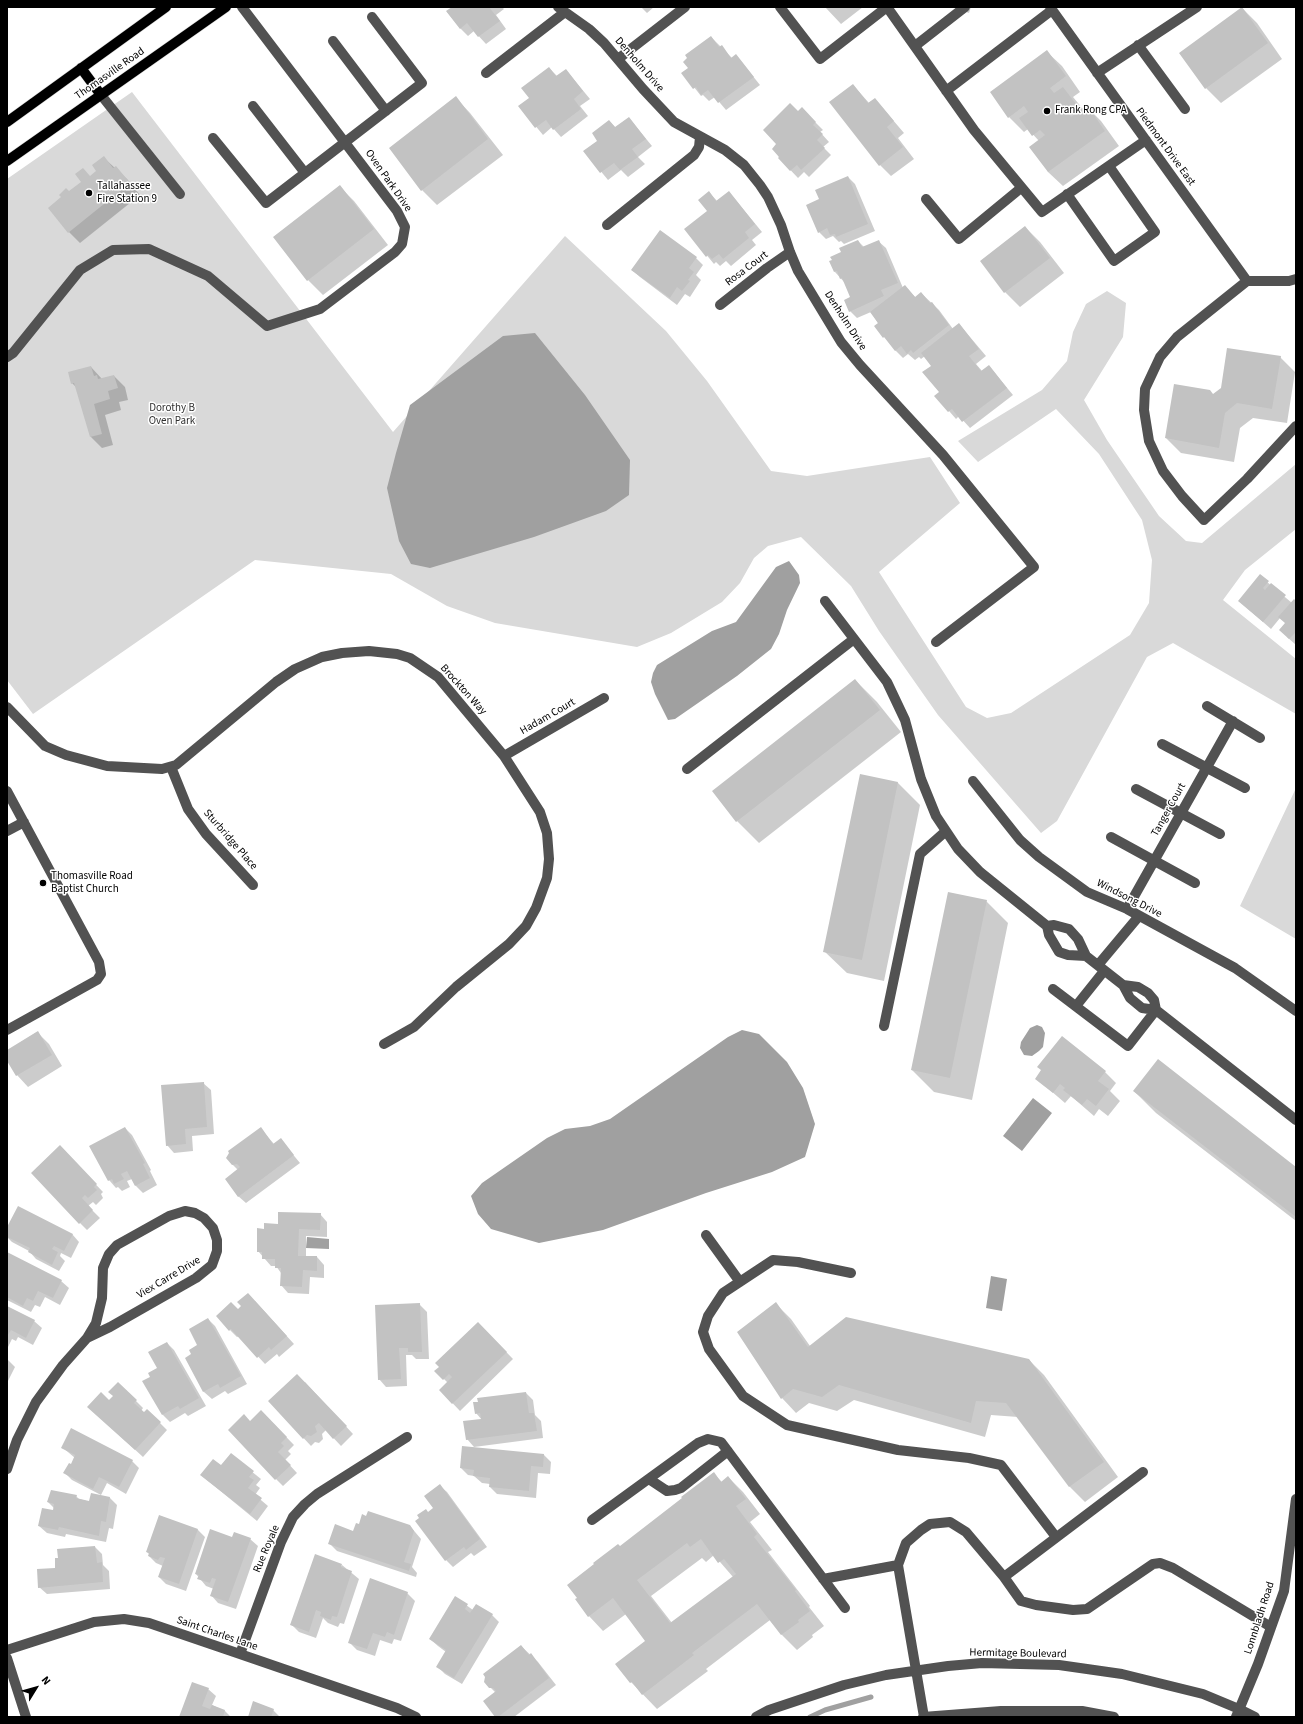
<!DOCTYPE html>
<html>
<head>
<meta charset="utf-8">
<style>
	body { margin:0 }
	#map { position:relative; width:1303px; height:1724px; overflow:hidden; background:#fff; font-family:"Source Sans 3",sans-serif }
	canvas { display:block }
	.frame { position:absolute; inset:0; border:8px solid #000; pointer-events:none }
	.north { position:absolute; left:16px; top:1668px; width:40px; height:40px; -webkit-text-stroke:3px #fff; paint-order:stroke; rotate:53deg; font-size:11px; font-weight:700; line-height:16px; text-align:center; color:#000 }
	.north::after { content:''; display:block; margin:auto; width:14px; height:18px; background:#000; clip-path:polygon(50% 0,100% 100%,50% 72%,0 100%) }
</style>
</head>
<body>
<div id="map">
<canvas width="1303" height="1724"></canvas>
<div class="frame"></div>
<div class="north">N</div>
</div>
<script>
const ctx = document.querySelector('canvas').getContext('2d');
ctx.lineJoin = 'round';
function fill(path, color) {
  ctx.fillStyle = color;
  ctx.fill(path, 'evenodd');
}
function toPath(rows) {
  const path = new Path2D();
  for (const r of rows) {
    path.moveTo(r[0], r[1]);
    for (let i = 2; i < r.length; i += 2) path.lineTo(r[i], r[i + 1]);
  }
  return path;
}
function stroke(path, color, width, dash) {
  ctx.strokeStyle = color;
  ctx.lineWidth = width;
  ctx.lineCap = dash ? 'butt' : 'round';
  ctx.setLineDash(dash || []);
  ctx.stroke(path);
}
function write(font, color, halo, rows, align = 'center') {
  ctx.font = font + ' "Source Sans 3",sans-serif';
  ctx.lineWidth = 3;
  ctx.setLineDash([]);
  ctx.textBaseline = 'middle';
  ctx.strokeStyle = halo;
  ctx.fillStyle = color;
  for (const [text, x, y, turn = 0] of rows) {
    ctx.save();
    ctx.translate(x, y);
    ctx.rotate((+turn || 0) * Math.PI / 180);
    ctx.textAlign = isNaN(turn) ? turn : align;
    if (halo) ctx.strokeText(text, 0, 0);
    ctx.fillText(text, 0, 0);
    ctx.restore();
  }
}
fill(toPath([
	[132,92,393,432,565,236,666,331,707,381,771,471,807,476,930,457,960,503,879,572,966,707,987,718,1011,713,1130,635,1149,603,1152,560,1142,520,1099,454,1056,409,978,462,958,441,1042,390,1067,361,1073,332,1086,304,1107,291,1126,303,1123,337,1084,400,1107,440,1159,516,1186,541,1202,543,1296,464,1296,529,1245,570,1223,600,1296,659,1296,714,1173,643,1147,657,1057,821,1041,833,938,715,879,631,851,586,801,537,768,546,754,558,740,583,722,602,671,633,637,647,495,623,447,606,391,574,255,560,33,714,7,680,7,179],
	[1296,788,1296,939,1240,906]
]), '#d9d9d9');
fill(toPath([
	[535,333,585,395,630,460,629,495,606,511,534,537,430,568,411,564,399,541,387,488,396,453,410,405,503,336],
	[789,561,799,575,800,583,787,610,779,634,771,649,737,676,675,719,668,720,655,694,651,682,653,673,657,665,712,631,736,622,776,567],
	[1037,1025,1042,1027,1045,1033,1043,1047,1039,1051,1032,1056,1024,1055,1020,1048,1021,1042,1030,1028],
	[742,1030,759,1034,787,1062,803,1088,815,1124,805,1157,772,1172,706,1193,603,1230,539,1243,491,1229,478,1214,471,1196,482,1183,547,1138,565,1129,590,1126,610,1119,728,1037],
	[1033,1098,1052,1113,1022,1151,1003,1136],
	[307,1237,329,1239,329,1249,306,1248],
	[991,1276,1007,1279,1002,1311,986,1308]
]), '#a0a0a0');
fill(toPath([
	[454,7,502,7,504,9,496,15,506,29,486,44,474,31,468,36,461,29,447,12],
	[641,7,654,7,647,13],
	[825,7,863,7,841,24],
	[952,7,971,7,969,13],
	[1242,8,1257,23,1282,59,1221,103,1206,88],
	[711,37,732,58,736,55,760,85,726,110,715,97,709,101,703,95,701,96,683,73,689,69],
	[1047,52,1062,66,1080,92,1073,97,1083,109,1086,106,1101,121,1119,146,1063,186,1048,172,1039,141,1028,129,1024,132,1009,117],
	[549,68,558,77,566,70,590,99,580,106,588,116,561,137,552,127,543,135,519,106,530,98],
	[853,85,869,103,875,99,904,133,898,138,914,159,891,176,880,165,831,102],
	[456,98,470,113,503,155,437,205,422,190],
	[802,109,823,130,820,132,829,142,823,147,831,155,809,177,804,172,798,178,779,158,777,144,798,113],
	[629,118,652,146,638,157,645,164,628,177,621,170,608,180,585,152,599,141,609,121,616,128],
	[104,158,127,179,140,195,80,243,69,232,69,193,98,171],
	[848,177,855,184,875,231,844,244,841,241,839,242,833,236,826,239,819,232,821,200],
	[339,186,354,201,388,245,323,295,308,280],
	[709,192,717,201,729,192,762,232,752,240,756,245,731,266,726,261,720,266,716,262,714,264,685,229,709,212],
	[1025,227,1040,242,1064,273,1020,307,1005,292,981,261],
	[660,232,696,258,703,265,696,275,701,280,690,297,685,294,677,305,640,277,632,270],
	[858,241,864,247,878,241,886,248,903,288,905,286,916,298,921,293,939,310,953,329,959,324,986,356,976,364,982,371,989,366,1013,395,970,428,959,416,956,419,936,396,941,392,932,366,925,356,921,359,919,357,915,360,908,354,903,358,895,350,871,312,857,318,850,311,852,298,845,283,835,272,842,252],
	[1280,357,1295,372,1287,423,1253,418,1240,428,1234,462,1181,453,1166,438,1213,395],
	[91,367,102,379,114,376,125,387,128,400,119,402,121,410,105,415,113,445,102,448,91,437,77,388,72,383],
	[1260,576,1292,603,1296,603,1296,645,1287,637,1286,623,1280,618,1271,629,1239,601],
	[855,680,877,702,901,732,759,843,737,821],
	[861,775,898,783,920,805,884,981,847,973,824,951],
	[986,901,1008,923,972,1100,934,1092,912,1070],
	[37,1032,49,1044,62,1066,28,1087,17,1075,7,1059,7,1051],
	[1105,1072,1116,1083,1110,1091,1120,1101,1108,1116,1099,1109,1094,1116,1071,1096,1065,1103,1036,1078],
	[203,1083,211,1090,214,1134,192,1136,193,1151,174,1153,167,1145],
	[1134,1091,1296,1169,1296,1221,1156,1113],
	[125,1128,132,1135,151,1170,150,1171,157,1185,143,1193,136,1186,132,1179,127,1181,130,1187,122,1191,118,1187,116,1188,109,1180],
	[260,1128,274,1144,281,1140,300,1163,246,1203,238,1196,238,1170,232,1164],
	[60,1147,103,1192,101,1194,103,1198,96,1205,93,1202,88,1206,100,1218,87,1230,80,1223],
	[320,1214,327,1222,327,1237,306,1236,306,1257,317,1257,324,1265,324,1278,310,1277,309,1294,288,1293,281,1285,281,1273,276,1266,271,1266,258,1251,265,1230,279,1225],
	[7,1230,72,1234,79,1242,71,1258,61,1253,60,1256,65,1261,59,1271,36,1259,29,1251,12,1242,7,1237],
	[7,1253,61,1281,69,1288,60,1305,45,1297,40,1307,35,1305,31,1312,7,1300],
	[255,1301,294,1344,279,1357,277,1354,265,1364,239,1336,237,1337,230,1330,238,1310],
	[419,1304,427,1312,429,1359,416,1359,412,1355,406,1355,407,1386,386,1387,379,1379],
	[776,1304,791,1319,810,1346,1029,1360,1044,1375,1118,1477,1085,1502,1070,1487,1018,1417,991,1415,985,1437,854,1400,837,1411,809,1403,796,1413,782,1398],
	[7,1307,34,1321,42,1328,33,1345,18,1337,16,1341,12,1339,7,1349],
	[208,1319,215,1326,247,1384,228,1394,225,1391,212,1399,204,1392,186,1359,193,1355,199,1346],
	[478,1323,513,1359,460,1411,440,1390,448,1383,436,1371],
	[167,1343,174,1350,206,1406,188,1416,185,1413,170,1422,163,1415,144,1381,151,1377,159,1368],
	[7,1359,15,1367,7,1383],
	[305,1382,353,1434,341,1446,326,1430,322,1434,323,1439,319,1443,315,1442,311,1446,269,1401],
	[118,1383,143,1408,141,1411,160,1423,167,1430,143,1457,96,1414,114,1397],
	[526,1393,533,1400,535,1415,541,1421,543,1438,474,1447,467,1439,482,1420,476,1413],
	[261,1411,294,1445,288,1451,291,1454,285,1460,297,1473,283,1486,276,1479,250,1422],
	[62,1447,132,1461,139,1468,126,1494,107,1483,101,1495,72,1480,65,1473,72,1465,75,1458],
	[463,1448,544,1455,551,1462,550,1474,538,1473,536,1498,497,1494,490,1487,490,1484,482,1483,474,1476,468,1475,461,1468],
	[231,1455,261,1479,256,1485,260,1488,255,1495,268,1506,257,1521,201,1475,221,1467],
	[713,1473,722,1482,728,1477,743,1492,760,1514,750,1522,772,1550,768,1552,810,1606,809,1607,824,1626,812,1635,813,1637,797,1650,782,1635,770,1620,706,1669,708,1671,657,1709,631,1682,647,1641,626,1614,603,1631,589,1616,620,1547,683,1499],
	[714,1555,733,1577,672,1623,651,1596,702,1558,706,1562],
	[439,1485,447,1492,487,1547,474,1556,471,1553,453,1567,446,1560,429,1513,435,1508],
	[92,1494,110,1498,117,1505,113,1529,109,1528,106,1542,66,1534,65,1537,47,1533,39,1526,54,1512,54,1508,48,1502,76,1496,79,1499,90,1502],
	[160,1516,198,1530,205,1537,186,1591,166,1584,159,1577,163,1566,156,1563,149,1556,149,1554,147,1552],
	[410,1526,421,1539,412,1567,417,1573,416,1577,337,1551,329,1543,354,1532],
	[233,1538,250,1539,258,1546,236,1609,218,1603,211,1595,214,1589,206,1586,196,1574],
	[95,1547,102,1554,103,1565,109,1571,110,1589,47,1594,39,1587,57,1568],
	[342,1565,359,1579,344,1624,340,1623,338,1627,328,1623,323,1618,316,1638,299,1632,292,1625],
	[407,1593,415,1601,401,1641,394,1639,392,1644,380,1640,375,1656,357,1650,350,1643],
	[455,1597,473,1610,492,1615,499,1622,462,1684,445,1674,438,1667,446,1652,438,1646,430,1639],
	[521,1646,538,1662,556,1685,514,1717,496,1717,496,1693,490,1687],
	[208,1689,216,1696,212,1705,225,1711,231,1717,180,1717],
	[273,1710,280,1717,249,1717]
]), '#0003');
stroke(toPath([
	[810,1717,825,1710,871,1697]
]), '#a0a0a0', 5);
fill(toPath([
	[452,7,489,7,500,21,478,37,467,23,460,29,446,11],
	[1242,7,1268,43,1205,89,1179,53],
	[711,36,719,47,722,45,731,58,736,54,754,77,718,103,708,90,701,95,696,87,693,89,681,73,688,68,683,62,687,58,685,55],
	[1047,50,1066,76,1050,88,1054,93,1063,87,1076,104,1067,111,1071,117,1087,105,1105,131,1048,172,1029,147,1045,135,1040,130,1032,136,1019,118,1028,112,1024,106,1008,118,990,92],
	[549,67,556,76,566,69,583,91,574,99,581,109,553,130,546,120,535,128,518,106,529,98,521,88],
	[853,84,868,103,875,98,894,121,887,127,903,147,879,166,829,102],
	[456,96,488,139,421,191,389,148],
	[790,103,798,111,802,107,816,122,813,125,823,134,817,140,825,148,801,170,797,165,790,171,778,158,779,157,772,149,776,144,763,130],
	[629,117,646,139,632,149,638,157,620,170,614,163,600,173,583,151,597,141,592,133,609,120,615,127],
	[104,156,113,168,116,166,130,183,68,233,48,208,61,197,59,195,66,188,69,191,81,182,75,174,83,168,90,176,96,171,92,165],
	[848,176,868,224,836,237,835,234,830,235,827,228,818,233,806,205,819,199,815,190],
	[340,185,374,229,307,281,273,237],
	[709,191,716,201,729,191,755,224,745,232,749,238,723,259,719,254,712,259,708,255,706,257,684,229,707,211,698,200],
	[1025,226,1050,258,1004,293,980,261],
	[660,230,697,257,689,268,694,272,688,280,690,281,682,291,677,287,670,298,631,270],
	[858,240,862,247,879,240,898,283,881,290,884,296,849,312,844,300,850,297,842,278,840,279,837,271,834,272,829,261,832,260,830,257,841,252,839,248],
	[905,285,915,297,921,292,930,303,932,302,949,325,913,353,911,350,907,354,901,346,895,351,884,337,883,338,874,326,878,323,870,312],
	[959,323,979,349,969,356,981,371,989,365,1007,388,962,422,952,409,948,412,934,396,939,392,922,372,931,366,921,353],
	[1227,348,1281,356,1272,409,1237,403,1225,413,1219,448,1165,438,1174,384,1210,390,1213,394,1221,388],
	[91,366,94,376,97,375,98,379,114,375,118,388,108,391,110,399,94,404,102,434,90,437,74,383,71,384,68,372],
	[1260,574,1269,581,1263,588,1265,590,1271,583,1286,595,1263,622,1238,601],
	[1294,599,1296,601,1296,632,1289,639,1279,630,1285,623,1278,617],
	[855,679,880,710,736,822,712,791],
	[860,774,898,782,862,960,823,952],
	[948,892,987,900,950,1078,911,1070],
	[38,1031,52,1055,16,1076,7,1061,7,1050],
	[1062,1036,1106,1071,1098,1081,1109,1089,1096,1106,1087,1099,1082,1105,1063,1090,1065,1088,1060,1084,1053,1093,1035,1079,1041,1070,1037,1067],
	[1158,1059,1296,1167,1296,1217,1133,1091],
	[204,1082,207,1127,185,1129,186,1144,166,1146,161,1085],
	[125,1127,145,1163,143,1164,150,1178,135,1186,127,1171,121,1174,124,1179,114,1184,112,1179,108,1181,89,1146],
	[261,1127,273,1144,281,1138,294,1155,238,1197,225,1179,240,1167,237,1164,232,1165,226,1158,229,1153,228,1151],
	[60,1145,97,1184,94,1187,97,1190,88,1198,85,1195,82,1198,93,1210,79,1224,31,1173],
	[18,1206,73,1234,64,1251,54,1246,52,1249,58,1252,52,1265,28,1252,30,1248,7,1237,7,1227],
	[278,1212,321,1213,320,1230,299,1229,298,1256,317,1256,317,1271,303,1270,302,1287,280,1286,281,1268,275,1268,275,1259,262,1259,262,1252,257,1252,257,1228,264,1229,264,1223,278,1224],
	[7,1252,62,1280,53,1298,38,1291,33,1301,27,1298,23,1306,7,1297],
	[248,1293,287,1336,271,1350,269,1347,257,1358,231,1329,229,1331,216,1316,231,1302,238,1309,241,1306,237,1302],
	[776,1302,808,1347,846,1317,1029,1359,1104,1462,1069,1487,1006,1403,976,1401,971,1423,839,1385,822,1397,793,1389,781,1399,737,1332],
	[420,1303,422,1352,408,1352,408,1348,399,1348,401,1379,378,1380,375,1305],
	[7,1306,35,1320,26,1338,11,1330,8,1335,7,1334],
	[208,1318,241,1376,220,1388,218,1384,203,1392,185,1358,191,1354,189,1350,197,1345,189,1329],
	[478,1322,507,1352,452,1404,439,1390,452,1377,449,1374,443,1380,434,1371,439,1367,435,1363],
	[167,1342,199,1398,180,1409,178,1406,162,1415,142,1381,150,1377,148,1373,157,1368,148,1352],
	[297,1374,347,1426,333,1439,319,1423,315,1426,317,1432,311,1436,307,1435,303,1439,268,1401],
	[118,1382,137,1400,134,1403,144,1412,147,1409,161,1422,135,1450,87,1407,101,1392,109,1400,113,1396,108,1392],
	[526,1392,529,1413,534,1413,537,1431,466,1440,463,1421,481,1419,480,1413,475,1414,473,1402,478,1402,477,1398],
	[261,1410,287,1437,281,1443,284,1446,278,1452,291,1465,275,1480,228,1430,244,1414,250,1421],
	[71,1428,133,1460,119,1487,99,1477,93,1489,63,1473,69,1463,71,1464,75,1455,61,1448],
	[462,1446,544,1454,543,1467,531,1466,529,1491,489,1487,490,1478,473,1476,474,1470,460,1468],
	[231,1453,254,1471,249,1477,254,1480,248,1488,262,1498,250,1514,200,1475,213,1459,221,1465],
	[714,1472,721,1482,728,1476,746,1499,736,1506,757,1534,754,1537,796,1590,795,1591,810,1611,798,1620,799,1622,781,1635,757,1604,692,1653,694,1655,642,1695,632,1682,630,1683,615,1664,645,1641,613,1598,588,1617,575,1599,577,1598,567,1585,594,1564,593,1563,618,1544,620,1546,682,1498,681,1497],
	[701,1539,718,1563,724,1559,736,1574,670,1623,637,1580,687,1543,690,1547],
	[440,1484,480,1539,466,1550,464,1547,445,1561,415,1521,419,1518,417,1515,426,1509,428,1512,433,1508,424,1496],
	[51,1490,77,1495,76,1498,89,1501,91,1493,110,1497,106,1522,101,1521,99,1536,59,1527,58,1530,38,1526,42,1508,53,1510,54,1504,47,1502],
	[368,1511,410,1525,414,1531,404,1562,411,1564,409,1571,328,1544,335,1524,353,1531,356,1523,359,1524,362,1514,366,1516],
	[159,1515,198,1529,179,1584,158,1577,165,1558,160,1557,158,1560,148,1556,149,1553,146,1552],
	[210,1529,232,1537,234,1532,251,1538,228,1602,210,1596,216,1579,212,1578,210,1583,197,1579,199,1575,195,1574],
	[95,1546,97,1563,102,1562,103,1582,38,1588,37,1569,55,1568,55,1558,58,1558,57,1549],
	[315,1554,342,1564,341,1567,352,1571,337,1617,332,1616,331,1620,320,1616,321,1612,316,1610,309,1632,290,1625],
	[370,1578,408,1592,394,1635,387,1632,385,1637,373,1633,367,1649,348,1643],
	[455,1596,468,1604,465,1609,470,1613,476,1604,493,1614,454,1678,436,1667,446,1650,429,1639],
	[521,1645,529,1655,531,1653,549,1678,498,1717,495,1717,483,1701,496,1691,493,1688,489,1688,484,1682,485,1677,483,1674],
	[192,1682,209,1688,202,1706,210,1709,212,1705,225,1710,223,1717,179,1717],
	[253,1701,274,1709,271,1717,248,1717]
]), '#c2c2c2');
const major = toPath([
	[81,68,101,95],
	[7,122,166,7],
	[7,161,226,7]
]);
stroke(major, '#dbdbdb', 11);
stroke(toPath([
	[558,7,589,29,604,43,643,89,674,122,725,150,744,165,760,185,768,197,781,225,790,252,798,271,841,342,860,365,943,455,1034,567,936,642],
	[780,7,820,59,887,7],
	[887,7,974,130,1042,212,1146,140],
	[1050,7,1247,281],
	[333,41,386,111],
	[1138,45,1185,109],
	[915,46,965,7],
	[618,59,685,7],
	[486,73,565,12],
	[1097,73,1197,7],
	[946,91,1052,10],
	[101,95,180,194],
	[253,106,305,173],
	[213,138,266,203,422,83,372,17],
	[1067,194,1114,261,1155,232,1109,166],
	[926,199,959,239,1021,188],
	[607,225,694,155,699,147,700,137],
	[1296,279,1289,281,1247,281,1177,337,1160,357,1145,389,1144,410,1149,441,1163,471,1182,496,1204,520,1247,479,1296,426],
	[720,305,767,268,790,252],
	[7,357,13,353,80,270,113,250,149,249,208,276,267,326,320,309,395,252,402,244,405,227,397,211,242,7],
	[825,601,887,682,905,720,921,779,936,816,958,849,980,872,1047,926,1049,935,1059,952,1068,955,1086,956],
	[1207,706,1260,738],
	[7,707,45,746,66,755,107,766,162,769,176,765,276,682,295,669,322,657,342,653,369,651,397,654,410,658,438,677,504,756,540,812,547,833,549,859,547,878,536,908,526,926,509,944,456,987,414,1027,384,1044],
	[1162,744,1245,788],
	[504,756,604,698],
	[171,767,188,809,206,834,253,885],
	[687,769,854,639],
	[973,781,1020,840,1039,857,1087,892,1127,909,1235,968,1296,1011],
	[1136,789,1220,834],
	[7,791,99,962,101,974,97,980,7,1030],
	[7,831,24,822],
	[1111,837,1195,883],
	[1127,909,1233,721],
	[1047,926,1054,925,1069,929,1078,939,1086,956,1123,985,1130,998,1142,1008,1156,1010,1296,1120],
	[1098,965,1139,916],
	[1053,989,1128,1046,1156,1010,1154,1000,1148,993,1138,987,1123,985],
	[1076,1006,1104,971],
	[884,1026,920,854,946,831],
	[706,1235,740,1282],
	[851,1273,798,1262,773,1260,723,1293,708,1316,703,1332,709,1349,743,1396,787,1425,898,1450,969,1458,1001,1465,1056,1537],
	[7,1469,17,1440,36,1402,63,1365,87,1338,96,1323,102,1298,103,1268,109,1254,117,1245,169,1216,185,1211,195,1213,204,1218,213,1228,217,1240,217,1251,212,1265,196,1278,110,1327,87,1338],
	[649,1479,667,1491,675,1490,681,1488,728,1451],
	[592,1520,698,1443,708,1439,721,1442,845,1608],
	[1004,1577,1143,1472],
	[823,1579,898,1565],
	[7,1650,94,1622,124,1619,149,1623,237,1653,397,1708,416,1717],
	[240,1654,281,1542,293,1517,305,1504,317,1494,407,1437],
	[7,1658,26,1717],
	[756,1717,769,1710,844,1685,886,1675,948,1666,982,1663,1059,1665,1122,1674,1203,1694,1239,1709,1255,1717],
	[923,1717,1001,1711,1082,1711,1114,1717],
	[924,1717,898,1565,906,1543,921,1530,930,1524,950,1522,966,1532,1004,1577,1021,1601,1036,1605,1073,1610,1087,1609,1153,1564,1160,1563,1173,1568,1271,1627],
	[1236,1717,1258,1664,1284,1591,1296,1499]
]), '#525252', 10);
stroke(major, '#000', 10);
for (const [x, y, r, color] of [
	[1047,111,4,"#000"],
	[89,193,4,"#000"],
	[43,883,4,"#000"]
]) {
  const dot = new Path2D();
  dot.arc(x, y, r, 0, 2 * Math.PI);
  ctx.fillStyle = color;
  ctx.fill(dot);
  stroke(dot, '#fff', 1.5);
}
write('11px', '#000', '#fff', [
	["Denholm Drive",639,65,49],
	["Thomasville Road",110,74,-35],
	["Piedmont Drive East",1165,147,54],
	["Oven Park Drive",388,181,55],
	["Rosa Court",747,269,-37],
	["Denholm Drive",845,321,57],
	["Brockton Way",463,690,48],
	["Hadam Court",548,717,-30],
	["Tanger Court",1169,810,-61],
	["Sturbridge Place",230,840,49],
	["Windsong Drive",1129,899,27],
	["Viex Carre Drive",169,1278,-31],
	["Rue Royale",267,1549,-67],
	["Lonnbladh Road",1260,1618,-72],
	["Saint Charles Lane",217,1634,19],
	["Hermitage Boulevard",1018,1654,1]
]);
write('11px', '#000', '#fff', [
	["Frank Rong CPA",1055,111],
	["Tallahassee",97,187],
	["Fire Station 9",97,200],
	["Thomasville Road",51,877],
	["Baptist Church",51,890]
], 'left');
write('11px', '#303030', '#fff', [
	["Dorothy B",172,409],
	["Oven Park",172,422]
]);
</script>
</body>
</html>
